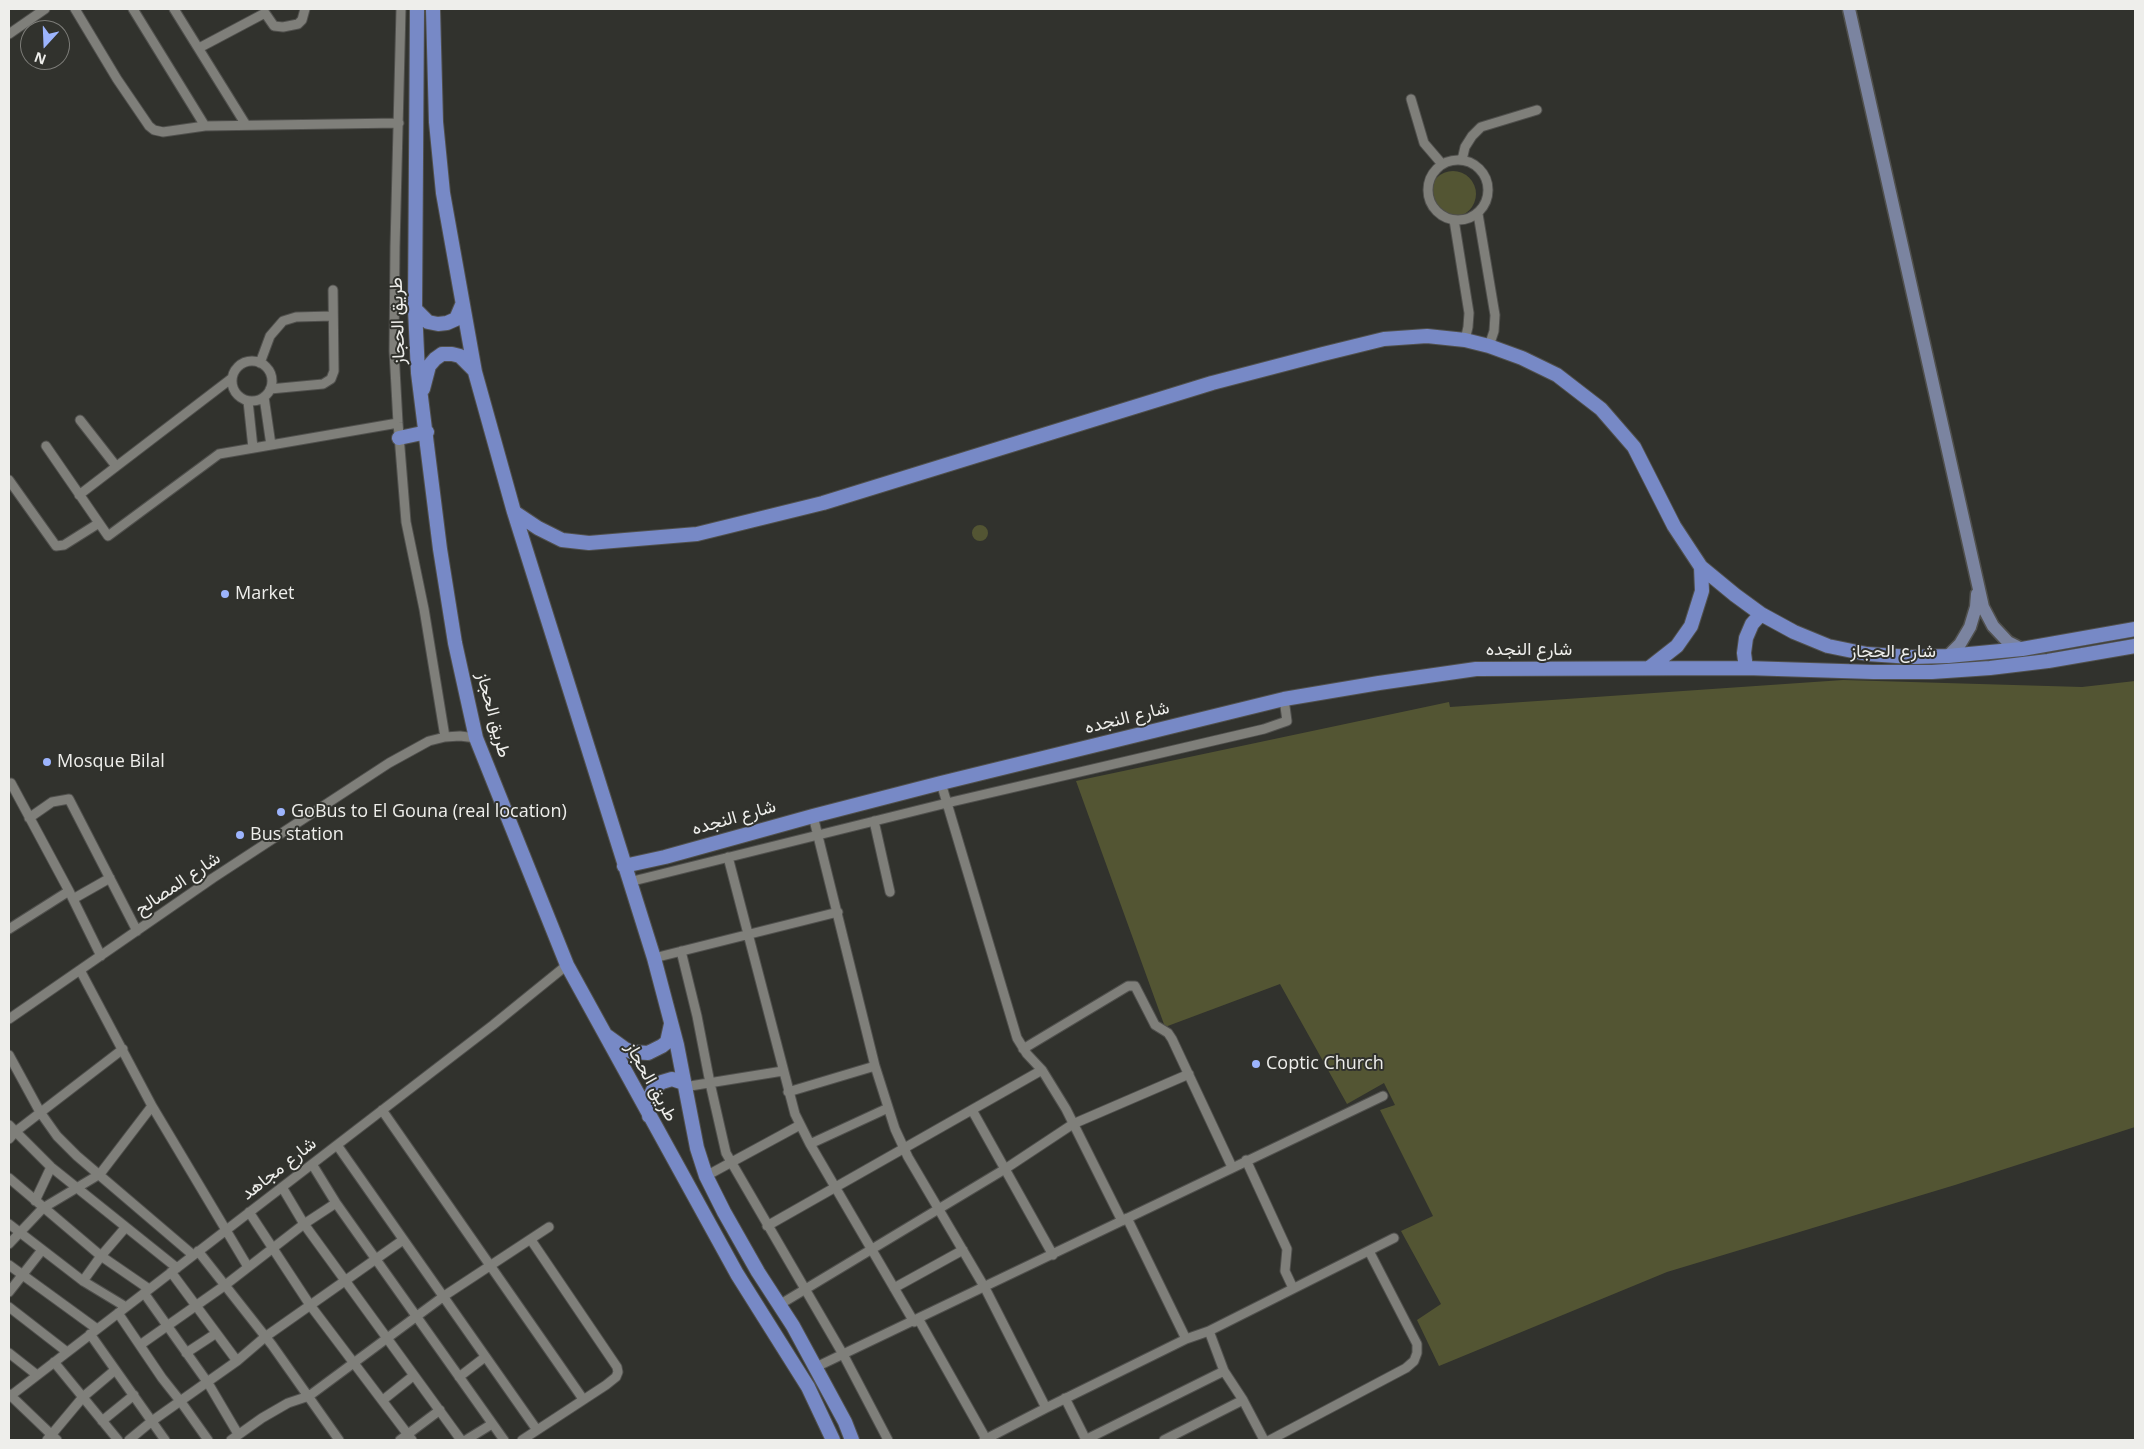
<!DOCTYPE html>
<html>
<head>
<meta charset="utf-8">
<style>
	body { margin:0 }
	#map { position:relative; width:2144px; height:1449px; overflow:hidden; background:#31322d; font-family:"Open Sans",sans-serif }
	canvas { display:block }
	.frame { position:absolute; inset:0; border:10px solid #eeeeeb; pointer-events:none }
	.north { position:absolute; left:20px; top:20px; width:50px; height:50px; box-sizing:border-box; background:#31322d; border:1px solid #7d7d79; border-radius:50%; rotate:200deg; font-size:14px; font-weight:700; line-height:20px; text-align:center; color:#eeeeeb }
	.north::after { content:''; display:block; margin:auto; width:18px; height:22px; background:#9cb4fd; clip-path:polygon(50% 0,100% 100%,50% 72%,0 100%) }
</style>
</head>
<body>
<div id="map">
<canvas width="2144" height="1449"></canvas>
<div class="frame"></div>
<div class="north">N</div>
</div>
<script>
const ctx = document.querySelector('canvas').getContext('2d');
ctx.lineJoin = 'round';
function fill(path, color) {
  ctx.fillStyle = color;
  ctx.fill(path, 'evenodd');
}
function toPath(rows) {
  const path = new Path2D();
  for (const r of rows) {
    if (r.length === 3) {
      path.moveTo(r[0] + r[2], r[1]);
      path.arc(r[0], r[1], r[2], 0, 2 * Math.PI);
      continue;
    }
    path.moveTo(r[0], r[1]);
    for (let i = 2; i < r.length; i += 2) path.lineTo(r[i], r[i + 1]);
  }
  return path;
}
function stroke(path, color, width, dash) {
  ctx.strokeStyle = color;
  ctx.lineWidth = width;
  ctx.lineCap = dash ? 'butt' : 'round';
  ctx.setLineDash(dash || []);
  ctx.stroke(path);
}
function write(font, color, halo, rows, align = 'center') {
  ctx.font = font + ' "Open Sans",Vazirmatn,sans-serif';
  ctx.lineWidth = 4;
  ctx.setLineDash([]);
  ctx.textBaseline = 'middle';
  ctx.strokeStyle = halo;
  ctx.fillStyle = color;
  for (const [text, x, y, turn = 0] of rows) {
    ctx.save();
    ctx.translate(x, y);
    ctx.rotate((+turn || 0) * Math.PI / 180);
    ctx.textAlign = isNaN(turn) ? turn : align;
    if (halo) ctx.strokeText(text, 0, 0);
    ctx.fillText(text, 0, 0);
    ctx.restore();
  }
}
fill(toPath([
	[1453,194,23],
	[980,533,8],
	[1843,680,2082,687,2135,681,2135,1127,1955,1185,1667,1272,1439,1366,1417,1320,1441,1304,1401,1231,1433,1216,1380,1110,1395,1105,1384,1083,1347,1104,1280,984,1165,1027,1076,781,1449,702,1450,707]
]), '#535533');
const street = toPath([
	[75,9,117,79,149,126,154,130,163,132,205,126],
	[133,9,205,126,399,123],
	[174,9,246,125],
	[401,9,395,247,394,351,398,423,406,522,424,609,445,737],
	[9,34,45,9],
	[199,48,265,13,274,26,283,27,298,24,302,20,305,9],
	[1411,99,1424,143,1442,164],
	[1458,190,30],
	[1462,160,1465,147,1472,136,1481,127,1537,110],
	[1478,214,1495,315,1494,331,1489,346],
	[1454,220,1469,313,1468,327,1465,340],
	[252,381,20],
	[260,363,270,336,283,321,296,317,333,316],
	[270,389,323,384,331,379,334,371,333,290],
	[264,397,271,445],
	[248,401,253,448],
	[80,420,116,466],
	[46,446,108,536,219,454,398,423],
	[9,480,56,546,64,545,99,523],
	[79,495,232,378],
	[941,783,1017,1038,1027,1054,1042,1070,1066,1109,1122,1221],
	[9,784,11,783,69,891,101,956],
	[813,816,875,1066,895,1129,908,1157,985,1288,1046,1408],
	[29,818,52,802,69,799,137,931],
	[874,821,890,892],
	[728,857,795,1114,810,1144,914,1322],
	[629,882,947,803,1264,729,1287,721,1284,699],
	[73,899,110,878],
	[9,929,69,891],
	[681,951,697,1016,710,1083,726,1153,844,1356,888,1440],
	[654,958,838,912],
	[80,970,152,1106,248,1267],
	[9,1019,213,878,389,763,429,741,445,737,460,736,476,738],
	[1023,1049,1128,986,1135,986,1155,1025,1168,1033,1172,1039,1232,1167],
	[9,1055,40,1112,57,1136,77,1156,193,1255],
	[684,1087,783,1071],
	[788,1092,875,1066],
	[382,1110,583,1399],
	[972,1110,1053,1255],
	[9,1125,51,1167,177,1268],
	[9,1139,15,1132,123,1049],
	[810,1144,888,1108],
	[337,1145,537,1430],
	[1246,1160,1287,1249,1285,1271,1293,1288],
	[312,1164,336,1203,504,1440],
	[706,1176,800,1125],
	[9,1178,101,1256,149,1289],
	[282,1187,304,1224,461,1440],
	[35,1201,51,1167],
	[249,1212,310,1305,412,1440],
	[1127,1218,1186,1339],
	[9,1224,83,1281,126,1307],
	[767,1226,1042,1070],
	[9,1244,43,1208,100,1174,152,1106],
	[198,1251,272,1345,339,1440],
	[9,1265,97,1329],
	[171,1272,237,1361],
	[83,1281,101,1256,125,1228],
	[894,1288,963,1250],
	[9,1292,42,1250],
	[144,1293,208,1383,238,1434],
	[779,1305,1005,1169,1073,1124,1189,1074],
	[9,1307,67,1352],
	[118,1313,162,1378,181,1402,208,1440],
	[919,1320,986,1439],
	[1209,1331,1224,1371,1243,1400,1264,1440],
	[90,1334,165,1440],
	[140,1345,224,1286,304,1224,336,1203],
	[9,1353,37,1375],
	[186,1353,215,1334],
	[54,1362,118,1440],
	[814,1368,1383,1096],
	[459,1377,485,1357],
	[9,1394,57,1440],
	[9,1397,493,1025,567,965],
	[1065,1398,1086,1440],
	[383,1400,413,1376],
	[102,1421,134,1395],
	[47,1440,83,1397,115,1370],
	[129,1440,152,1421,237,1361,265,1337,403,1240],
	[231,1440,262,1418,288,1403,309,1396,444,1296,549,1227],
	[400,1440,440,1410],
	[466,1440,492,1424],
	[522,1440,606,1385,616,1377,618,1372,617,1367,531,1240],
	[984,1440,1046,1408,1186,1339,1209,1331,1394,1238],
	[1085,1440,1224,1371],
	[1164,1440,1243,1400],
	[1270,1440,1406,1368,1414,1361,1417,1353,1417,1344,1369,1251]
]);
const secondary = toPath([
	[1849,9,1983,607,1993,626,2008,642,2022,649],
	[1948,656,1960,644,1970,627,1976,607,1977,594]
]);
const primary = toPath([
	[417,9,415,309,418,373,440,549,455,643,476,738,567,965,737,1274,808,1387,833,1440],
	[433,9,436,122,443,193,475,372,514,512,654,958,677,1045,697,1148,706,1176,724,1212,758,1272,793,1326,845,1422,852,1440],
	[415,309,428,322,438,324,447,323,456,319,462,305],
	[423,389,429,366,435,359,442,354,452,354,460,356,475,371],
	[399,438,427,432],
	[514,512,538,528,562,540,589,543,697,534,823,503,1212,383,1323,354,1384,339,1427,336,1465,340,1489,346,1522,358,1557,375,1601,409,1634,447,1674,526,1701,567,1702,591,1691,626,1677,646,1649,668],
	[1701,567,1735,595,1761,614,1794,632,1828,646,1867,654,1912,657,1948,656,2022,649,2135,629],
	[1746,668,1744,653,1746,638,1752,624,1761,614],
	[624,866,665,857,813,816,941,783,1284,699,1379,683,1476,669,1746,668,1873,672,1932,672,1990,668,2048,661,2135,646],
	[607,1036,625,1049,632,1052,648,1053,662,1046,667,1042,671,1024],
	[649,1116,649,1099,654,1088,662,1082,672,1079,684,1083]
]);
stroke(street, '#50504d', 11);
stroke(secondary, '#50504d', 15);
stroke(primary, '#50504d', 16);
stroke(street, '#7f7f7a', 9);
stroke(secondary, '#7b84a0', 12);
stroke(primary, '#7789c6', 14);
for (const [x, y, r, color] of [
	[225,594,5,"#9cb4fd"],
	[47,762,5,"#9cb4fd"],
	[281,812,5,"#9cb4fd"],
	[240,835,5,"#9cb4fd"],
	[1256,1064,5,"#9cb4fd"]
]) {
  const dot = new Path2D();
  dot.arc(x, y, r, 0, 2 * Math.PI);
  ctx.fillStyle = color;
  ctx.fill(dot);
  stroke(dot, '#31322d', 2);
}
write('18px', '#eeeeeb', '#31322d', [
	["طريق الحجاز",398,321,-92],
	["شارع النجده",1529,650],
	["شارع الحجاز",1893,652],
	["طريق الحجاز",493,715,75],
	["شارع النجده",1127,718,-14],
	["شارع النجده",734,818,-16],
	["شارع المصالح",178,884,-34],
	["طريق الحجاز",651,1082,61],
	["شارع مجاهد",279,1169,-38]
]);
write('18px', '#eeeeeb', '#31322d', [
	["Market",235,594],
	["Mosque Bilal",57,762],
	["GoBus to El Gouna (real location)",291,812],
	["Bus station",250,835],
	["Coptic Church",1266,1064]
], 'left');
</script>
</body>
</html>
